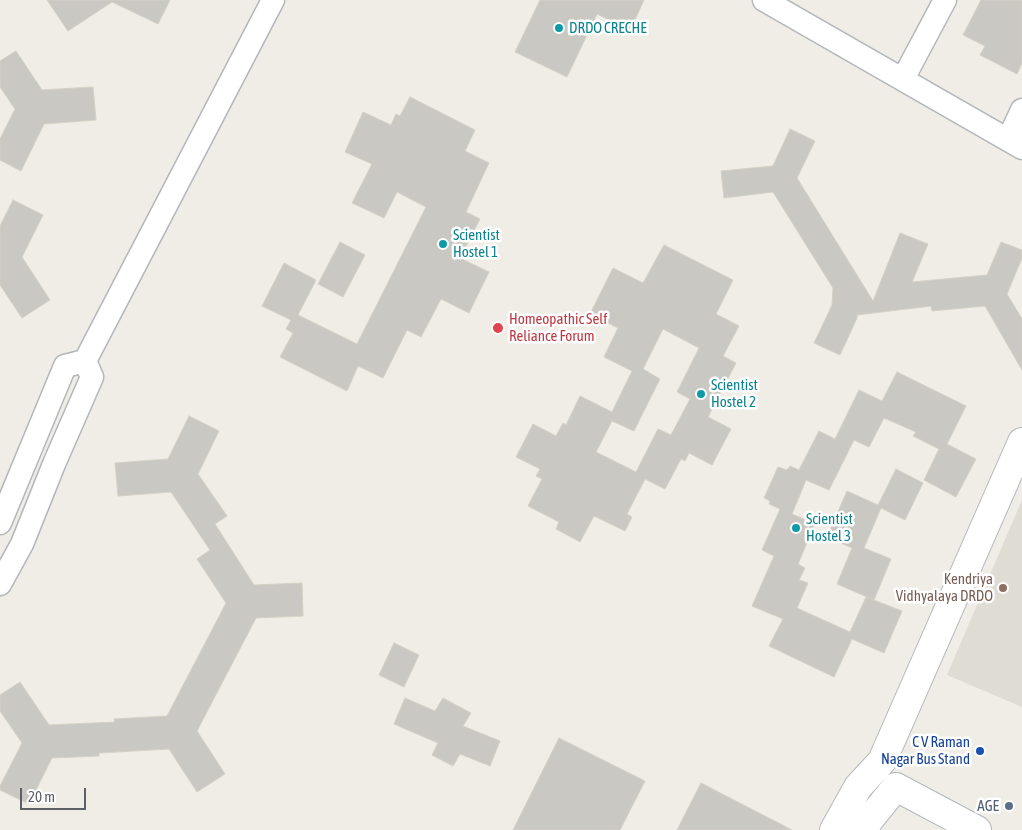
<!DOCTYPE html>
<html>
<head>
<meta charset="utf-8">
<style>
	body { margin:0 }
	#map { position:relative; width:1022px; height:830px; overflow:hidden; background:#efede6; font-family:"Asap Condensed",sans-serif }
	canvas { display:block }
	.scale { position:absolute; left:20px; top:788px; width:66px; height:22px; box-sizing:border-box; border:2px solid #5d6165; border-top:0; padding-left:6px; font-size:15px; line-height:18px; white-space:nowrap; color:#5d6165; -webkit-text-stroke:4px #fff; paint-order:stroke }
</style>
</head>
<body>
<div id="map">
<canvas width="1022" height="830"></canvas>
<div class="scale">20 m</div>
</div>
<script>
const ctx = document.querySelector('canvas').getContext('2d');
ctx.lineJoin = 'round';
function fill(path, color) {
  ctx.fillStyle = color;
  ctx.fill(path, 'evenodd');
}
function toPath(rows) {
  const path = new Path2D();
  for (const r of rows) {
    path.moveTo(r[0], r[1]);
    for (let i = 2; i < r.length; i += 2) path.lineTo(r[i], r[i + 1]);
  }
  return path;
}
function stroke(path, color, width, dash) {
  ctx.strokeStyle = color;
  ctx.lineWidth = width;
  ctx.lineCap = dash ? 'butt' : 'round';
  ctx.setLineDash(dash || []);
  ctx.stroke(path);
}
function write(font, color, halo, rows, align = 'center') {
  ctx.font = font + ' "Asap Condensed",sans-serif';
  ctx.lineWidth = 5;
  ctx.setLineDash([]);
  ctx.textBaseline = 'middle';
  ctx.strokeStyle = halo;
  ctx.fillStyle = color;
  for (const [text, x, y, turn = 0] of rows) {
    ctx.save();
    ctx.translate(x, y);
    ctx.rotate((+turn || 0) * Math.PI / 180);
    ctx.textAlign = isNaN(turn) ? turn : align;
    if (halo) ctx.strokeText(text, 0, 0);
    ctx.fillText(text, 0, 0);
    ctx.restore();
  }
}
fill(toPath([
	[1022,500,1022,707,947,675]
]), '#dfdcd4');
const building = toPath([
	[47,0,170,0,158,24,112,2,68,31,47,0],
	[540,0,644,0,630,30,597,14,567,77,515,52,540,0],
	[981,0,1022,0,1022,63,1017,74,980,55,985,46,963,35,981,0],
	[16,51,42,90,93,87,96,120,44,124,21,171,0,160,0,139,15,109,0,87,0,61,16,51],
	[410,97,475,130,465,151,489,163,466,212,480,219,460,258,489,272,469,313,441,299,421,337,407,330,383,378,358,366,347,391,280,357,293,333,286,329,291,320,262,306,284,263,316,280,298,315,357,344,426,207,397,192,384,218,352,203,372,164,345,152,363,112,391,125,396,114,400,116,410,97],
	[790,129,815,141,797,178,873,301,900,233,928,244,912,282,987,275,1001,242,1022,250,1022,258,1007,294,1022,319,1022,370,985,306,932,311,931,306,857,315,857,318,840,355,814,343,832,305,833,288,773,192,724,198,721,171,773,166,790,129],
	[13,200,43,215,22,257,50,300,22,318,0,285,0,226,13,200],
	[340,242,365,255,343,297,318,284,340,242],
	[664,245,733,280,716,314,739,326,723,356,736,363,708,417,731,429,712,465,689,453,685,461,681,459,665,489,645,479,627,514,632,517,625,531,594,516,580,542,556,529,559,522,528,506,542,479,536,476,540,469,516,457,533,424,556,436,563,423,566,425,580,396,612,412,632,371,604,357,618,328,590,314,613,268,643,283,664,245],
	[663,329,699,348,677,392,690,399,671,435,658,429,636,472,596,452,612,421,634,431,660,379,643,369,663,329],
	[897,372,966,406,947,444,976,459,956,497,924,480,939,449,913,436,916,432,884,418,869,447,854,440,829,490,806,480,792,514,815,524,798,564,805,568,799,580,808,583,797,608,850,632,866,597,902,611,884,653,852,639,834,677,769,646,783,619,752,606,774,556,762,550,780,509,769,504,770,501,764,498,778,467,787,470,790,466,799,470,819,431,835,439,859,390,882,401,897,372],
	[189,416,219,431,198,474,227,516,215,524,254,585,302,583,303,616,256,618,197,731,225,774,197,792,169,749,99,753,99,756,52,758,29,804,0,790,0,786,22,743,0,711,0,695,20,682,49,725,115,722,114,719,167,716,226,603,197,559,210,550,171,492,118,496,115,463,168,459,189,416],
	[896,469,923,483,905,520,881,508,864,548,891,559,874,600,837,584,852,548,827,537,847,491,878,505,896,469],
	[394,643,419,655,404,687,379,675,394,643],
	[405,698,435,711,443,698,471,713,463,726,500,741,490,766,460,754,453,766,432,755,438,743,394,724,405,698],
	[559,738,645,781,620,830,513,830,559,738],
	[701,783,792,830,677,830,701,783]
]);
fill(building, '#cac8c2');
stroke(building, '#d4d0c4', 1);
const street = toPath([
	[764,0,1022,148],
	[903,79,945,0],
	[1008,140,1022,110],
	[0,523,65,366,85,361,273,0],
	[0,584,22,544,54,464,92,377,85,361]
]);
const secondary = toPath([
	[896,787,977,830],
	[834,830,858,787,882,761,1022,442],
	[864,830,869,820,896,787]
]);
stroke(street, '#b3b6ba', 25);
stroke(secondary, '#b4b8bc', 30);
stroke(street, '#fff', 22);
stroke(secondary, '#fff', 28);
for (const [x, y, r, color] of [
	[559,28,5,"#0f9aa8"],
	[443,244,5,"#0f9aa8"],
	[498,328,6,"#e0444e"],
	[701,394,5,"#0f9aa8"],
	[796,528,5,"#0f9aa8"],
	[1003,588,5,"#8d6e63"],
	[980,751,5,"#1a4fb4"],
	[1009,806,5,"#5c6f8a"]
]) {
  const dot = new Path2D();
  dot.arc(x, y, r, 0, 2 * Math.PI);
  ctx.fillStyle = color;
  ctx.fill(dot);
  stroke(dot, '#fff', 2);
}
write('15px', '#0d838f', '#fff', [
	["DRDO CRECHE",569,28],
	["Scientist",453,235],
	["Hostel 1",453,252],
	["Scientist",711,385],
	["Hostel 2",711,402],
	["Scientist",806,519],
	["Hostel 3",806,536]
], 'left');
write('15px', '#be3a42', '#fff', [
	["Homeopathic Self",509,319],
	["Reliance Forum",509,336]
], 'left');
write('15px', '#785e54', '#fff', [
	["Kendriya",993,579],
	["Vidhyalaya DRDO",993,596]
], 'right');
write('15px', '#164399', '#fff', [
	["C V Raman",970,742],
	["Nagar Bus Stand",970,759]
], 'right');
write('15px', '#4e5e75', '#fff', [
	["AGE",999,806]
], 'right');
</script>
</body>
</html>
